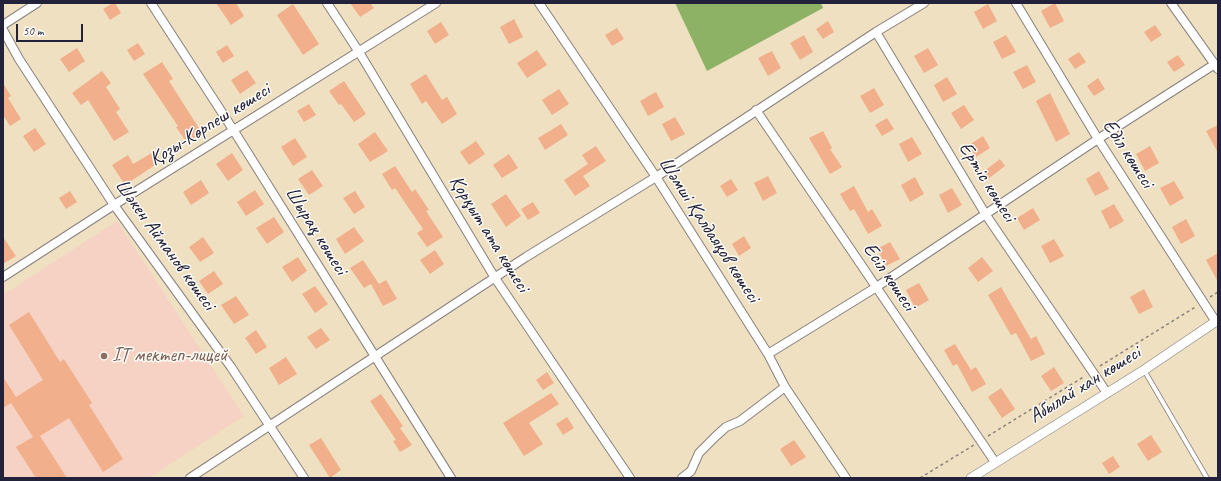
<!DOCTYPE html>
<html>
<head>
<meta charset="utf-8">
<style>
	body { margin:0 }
	#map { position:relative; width:1221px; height:481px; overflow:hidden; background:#eee0c0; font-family:Caveat,sans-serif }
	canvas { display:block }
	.frame { position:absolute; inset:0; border:4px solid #22223b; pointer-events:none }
	.scale { position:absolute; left:16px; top:24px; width:67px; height:18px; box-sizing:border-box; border:2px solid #22223b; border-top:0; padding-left:5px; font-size:12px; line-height:14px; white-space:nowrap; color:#22223b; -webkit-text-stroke:3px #fdfcf7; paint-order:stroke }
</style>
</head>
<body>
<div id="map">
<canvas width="1221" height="481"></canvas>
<div class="frame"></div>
<div class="scale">50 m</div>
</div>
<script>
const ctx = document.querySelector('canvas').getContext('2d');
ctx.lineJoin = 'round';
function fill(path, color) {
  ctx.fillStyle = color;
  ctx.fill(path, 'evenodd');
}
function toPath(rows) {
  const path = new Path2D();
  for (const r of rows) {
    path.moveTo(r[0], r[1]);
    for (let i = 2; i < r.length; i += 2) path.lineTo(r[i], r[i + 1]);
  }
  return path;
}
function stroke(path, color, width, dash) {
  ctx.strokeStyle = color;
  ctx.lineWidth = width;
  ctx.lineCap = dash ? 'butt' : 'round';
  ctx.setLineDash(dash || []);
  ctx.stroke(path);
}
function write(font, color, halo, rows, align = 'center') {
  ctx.font = font + ' Caveat,sans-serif';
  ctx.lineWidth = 3;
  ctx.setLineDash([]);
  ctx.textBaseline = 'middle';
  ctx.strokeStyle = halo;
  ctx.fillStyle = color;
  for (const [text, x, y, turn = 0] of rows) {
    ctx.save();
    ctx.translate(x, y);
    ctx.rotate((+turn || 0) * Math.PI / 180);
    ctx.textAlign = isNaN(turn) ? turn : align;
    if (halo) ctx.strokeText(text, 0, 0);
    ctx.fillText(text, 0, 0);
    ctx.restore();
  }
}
fill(toPath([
	[117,221,244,416,149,478,3,478,3,295]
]), '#f6d2c4');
fill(toPath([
	[675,3,821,3,823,8,707,71]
]), '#8db266');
fill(toPath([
	[113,3,115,3,121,13,110,20,103,9],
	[216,3,236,3,244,16,231,25],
	[350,3,370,3,374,8,360,17],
	[1055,3,1064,21,1050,28,1041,11],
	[293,4,319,44,303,55,277,15],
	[988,4,997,21,983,29,974,12],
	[514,19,523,37,509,44,500,27],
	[828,21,834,32,823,39,816,29],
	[441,22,449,35,435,44,427,31],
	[1155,25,1162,35,1151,42,1144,32],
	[617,28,624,39,612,46,605,35],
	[804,35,813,52,800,60,790,43],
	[1006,35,1016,52,1002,59,993,42],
	[138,43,145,54,134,61,127,50],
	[227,45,234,56,223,63,216,52],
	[77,48,85,61,69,72,60,59],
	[928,48,938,65,924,73,914,56],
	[537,50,547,65,527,78,517,63],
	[772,51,781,68,768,76,758,58],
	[1079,52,1086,62,1075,69,1068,59],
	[1178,55,1185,65,1174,72,1167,62],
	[162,62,173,79,169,81,202,133,187,143,176,127,178,126,143,74],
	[1027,65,1036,82,1023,89,1013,72],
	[247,70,256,83,240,94,231,80],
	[102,71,111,83,106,87,120,109,116,112,129,132,114,141,88,100,81,105,72,93],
	[426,74,442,100,447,97,457,114,442,124,426,101,422,104,410,84],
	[947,77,957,94,943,102,934,85],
	[1098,78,1105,89,1094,96,1087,86],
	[344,81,366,114,354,122,341,104,339,105,329,91],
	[3,83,11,96,8,98,21,119,10,126,3,115],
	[874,88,884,105,870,113,860,96],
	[559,89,569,104,552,115,542,100],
	[656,92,664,107,648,116,640,101],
	[1050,93,1070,134,1056,142,1036,101],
	[309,104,316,115,304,122,297,111],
	[964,105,974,120,961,129,951,113],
	[675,117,685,134,671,141,662,124],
	[887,118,894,129,882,136,875,125],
	[561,124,568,135,545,150,538,138],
	[1218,125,1218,153,1206,131],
	[35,128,46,144,34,152,23,136],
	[823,131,832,148,830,149,842,167,830,174,809,138],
	[375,132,388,151,370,162,358,144],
	[983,136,990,148,976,157,969,145],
	[912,137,922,154,908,162,899,144],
	[295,138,307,157,293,166,281,147],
	[476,141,485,154,469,165,460,152],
	[596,146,606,161,583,176,590,186,575,196,564,180,588,164,582,155],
	[1150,146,1159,163,1145,171,1136,154],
	[155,151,161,161,125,185,112,165,128,155,133,164],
	[232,153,243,170,228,181,216,164],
	[509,154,518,168,502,178,493,165],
	[1000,159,1005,166,988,179,983,172],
	[395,166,412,192,415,189,429,210,426,211,443,237,427,247,417,233,423,229,395,188,392,190,382,174],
	[312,170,323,186,309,195,298,179],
	[1099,171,1109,189,1095,196,1086,179],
	[768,176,777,193,763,201,754,183],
	[915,177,924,194,910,202,901,185],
	[731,179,738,190,727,197,720,186],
	[201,180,209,193,191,205,183,192],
	[1174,181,1184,198,1170,206,1160,188],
	[854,186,868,212,872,209,882,226,868,234,854,209,850,211,840,194],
	[952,188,962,205,948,213,939,195],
	[255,190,264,204,246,216,237,202],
	[70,191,77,202,66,209,59,198],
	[355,191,365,207,354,214,343,198],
	[506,194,521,216,506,227,491,204],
	[533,202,540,213,528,220,521,209],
	[1114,204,1124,221,1110,229,1101,211],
	[1033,208,1040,220,1024,230,1017,218],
	[274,217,284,232,267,244,256,228],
	[1186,219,1195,236,1181,244,1172,227],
	[354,227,364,241,345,254,336,239],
	[744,236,751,248,739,256,732,244],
	[3,237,16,256,3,264],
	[203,237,214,253,200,262,189,247],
	[1054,239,1064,256,1050,263,1041,246],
	[890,242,900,259,886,266,877,249],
	[435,250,444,264,430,274,420,260],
	[1218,253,1218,282,1206,260],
	[298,257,307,271,292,282,282,267],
	[982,257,993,271,978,282,968,268],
	[363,260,379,284,386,280,397,299,383,306,371,284,364,288,350,268],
	[214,271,223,284,208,294,199,281],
	[919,283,929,300,915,308,906,290],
	[315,286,328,304,315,313,302,294],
	[1001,287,1031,339,1036,336,1045,354,1031,361,1016,333,1011,335,988,295],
	[1144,289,1153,307,1139,314,1130,297],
	[236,296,249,315,234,324,221,305],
	[29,312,60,362,64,359,92,403,89,405,123,459,103,472,69,418,40,436,67,478,36,478,16,447,33,437,11,403,3,408,3,377,16,397,43,380,9,325],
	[321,328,330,340,316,349,307,337],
	[256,330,267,347,256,354,245,338],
	[955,344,971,370,976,367,986,384,972,392,957,364,953,366,944,350],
	[286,357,297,374,279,385,269,368],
	[1054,367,1064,383,1051,391,1041,376],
	[547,372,554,383,543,390,536,380],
	[1001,388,1015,409,1002,418,988,397],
	[551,393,559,404,529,423,543,444,524,456,503,423],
	[381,394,403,426,400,428,412,445,400,452,393,441,396,440,370,401],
	[567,417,574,428,563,435,556,424],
	[1151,435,1162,452,1148,461,1137,444],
	[321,438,341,470,330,478,309,445],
	[794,440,806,457,791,466,780,449],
	[1113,456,1120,467,1109,474,1102,463]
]), '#f1b08b');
const service = toPath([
	[1144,370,1207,478]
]);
const minor = toPath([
	[151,3,234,131,451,478],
	[327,3,359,52,495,278,630,478],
	[539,3,656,177,768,354,785,387,846,478],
	[924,3,876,32,986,215,1107,393],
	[1016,3,1098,139,1216,322],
	[1171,3,1218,69],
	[3,25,37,3],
	[3,30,19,59,114,205,231,367,304,478],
	[756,110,995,462],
	[3,277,114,205,436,3],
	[768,354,875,288,1098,139,1215,64],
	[190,478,526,257,656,177,876,32],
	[682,478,691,471,699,453,715,437,726,427,740,421,785,387]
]);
const tertiary = toPath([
	[971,478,1144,370,1218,320]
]);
stroke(service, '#88817e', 5.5);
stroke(minor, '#88817e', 10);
stroke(tertiary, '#88817e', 10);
stroke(toPath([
	[1210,297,1218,292],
	[1100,366,1197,306],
	[988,436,1085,376],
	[920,478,974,445]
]), '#88817e', 1.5, [3, 3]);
stroke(service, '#fff', 4);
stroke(minor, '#fff', 8);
stroke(tertiary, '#fff', 9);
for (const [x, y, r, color] of [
	[104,356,4,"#8d6e63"]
]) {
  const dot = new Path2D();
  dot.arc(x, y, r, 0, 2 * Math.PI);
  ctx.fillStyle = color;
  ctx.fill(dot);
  stroke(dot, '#fdfcf7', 1.5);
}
write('20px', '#22223b', '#fdfcf7', [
	["Қозы-Көрпеш көшесі",210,125,-32],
	["Еділ көшесі",1128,154,57],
	["Ертіс көшесі",987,182,58],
	["Шәмші Қалдаяқов көшесі",709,230,57],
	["Шырақ көшесі",316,231,58],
	["Қорқыт ата көшесі",489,234,58],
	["Шәкен Айманов көшесі",165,245,54],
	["Есіл көшесі",889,277,56],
	["Абылай хан көшесі",1085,385,-32]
]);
write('20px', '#785e54', '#fdfcf7', [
	["IT мектеп-лицей",112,356]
], 'left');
</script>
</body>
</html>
